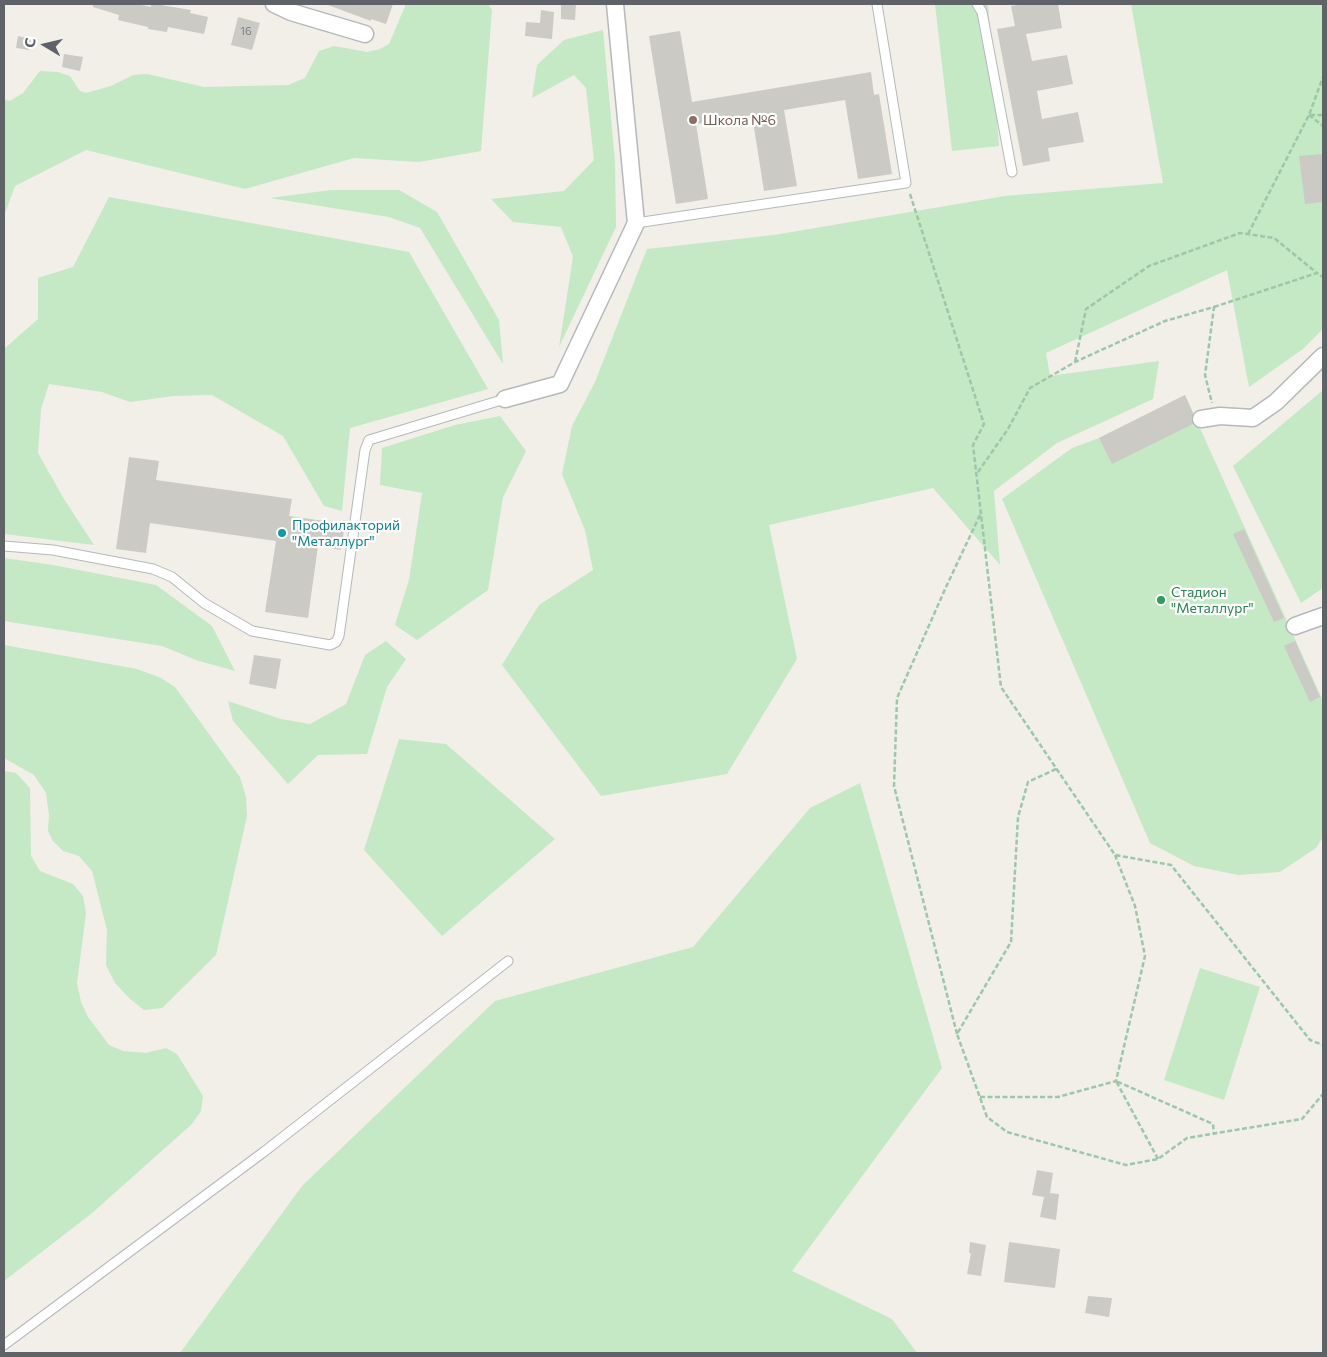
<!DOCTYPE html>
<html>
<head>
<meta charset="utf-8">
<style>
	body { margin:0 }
	#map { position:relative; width:1327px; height:1357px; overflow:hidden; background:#f1efe8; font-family:Commissioner,sans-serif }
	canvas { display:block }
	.frame { position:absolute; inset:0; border:5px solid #5f6368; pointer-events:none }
	.north { position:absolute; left:20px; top:20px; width:50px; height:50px; -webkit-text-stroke:4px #fff; paint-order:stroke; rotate:279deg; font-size:14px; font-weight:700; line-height:20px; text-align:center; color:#5f6368 }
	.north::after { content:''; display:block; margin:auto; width:18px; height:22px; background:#5f6368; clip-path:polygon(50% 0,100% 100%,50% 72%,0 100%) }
</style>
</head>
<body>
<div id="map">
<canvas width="1327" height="1357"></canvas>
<div class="frame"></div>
<div class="north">С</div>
</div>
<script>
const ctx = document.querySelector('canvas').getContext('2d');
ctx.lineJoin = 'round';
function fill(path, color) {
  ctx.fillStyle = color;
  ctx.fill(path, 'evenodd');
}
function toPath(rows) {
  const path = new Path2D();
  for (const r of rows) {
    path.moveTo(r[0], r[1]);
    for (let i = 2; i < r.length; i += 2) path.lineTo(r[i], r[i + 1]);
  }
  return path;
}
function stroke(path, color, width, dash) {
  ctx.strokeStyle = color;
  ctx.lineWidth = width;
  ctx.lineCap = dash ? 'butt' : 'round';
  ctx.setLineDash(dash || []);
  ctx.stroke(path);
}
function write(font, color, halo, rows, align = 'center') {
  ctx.font = font + ' Commissioner,sans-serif';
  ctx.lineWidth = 4.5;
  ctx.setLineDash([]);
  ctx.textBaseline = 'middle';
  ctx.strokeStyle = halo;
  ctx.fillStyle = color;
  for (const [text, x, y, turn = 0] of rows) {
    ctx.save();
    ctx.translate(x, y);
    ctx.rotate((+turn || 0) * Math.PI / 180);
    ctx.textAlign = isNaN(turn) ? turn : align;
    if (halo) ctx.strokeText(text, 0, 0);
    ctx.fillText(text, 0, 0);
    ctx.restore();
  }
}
fill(toPath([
	[406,4,488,4,492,10,481,151,419,162,354,158,245,189,86,150,15,186,4,216,4,99,10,101,23,93,40,71,58,72,70,76,80,91,86,93,111,86,133,75,147,74,204,87,288,85,305,78,319,51,334,46,367,52,380,49,389,44],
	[935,4,988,4,999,146,952,151],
	[1131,4,1323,4,1323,329,1303,349,1249,387,1227,270,1046,353,1050,376,1159,361,1153,399,1057,443,994,491,1000,565,933,488,769,525,797,659,727,774,601,796,502,665,539,605,593,570,585,530,562,474,572,426,595,382,647,249,774,235,1005,196,1163,183],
	[603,30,615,162,616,227,559,347,573,257,561,227,513,222,491,199,564,191,594,160,586,88,574,75,532,98,537,65,564,40],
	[331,190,399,190,437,212,499,320,503,364,420,228,389,217,270,198],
	[109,197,409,252,488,389,350,428,342,511,324,506,283,436,212,395,173,396,130,402,102,392,49,384,41,409,38,453,64,499,94,545,4,534,4,349,38,319,38,278,73,267],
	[1323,390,1323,588,1301,603,1233,466],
	[1185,395,1323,701,1323,837,1316,848,1280,872,1238,875,1194,866,1150,843,1002,499,1072,448,1099,438],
	[500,416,526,451,503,497,488,590,417,640,395,625,409,580,422,493,380,485,382,448,455,425],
	[4,558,53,565,156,585,212,626,235,671,196,660,162,646,4,621],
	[386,641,406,659,387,687,367,754,318,755,288,784,233,721,228,701,281,719,310,724,346,704,365,655],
	[4,645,137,669,161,678,175,687,240,777,246,797,247,816,216,955,162,1008,144,1010,130,999,115,983,106,965,107,930,92,871,79,856,63,851,53,841,48,831,49,815,46,793,34,775,4,758],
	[399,739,446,744,555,839,442,936,364,850],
	[4,771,16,773,30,788,31,856,40,871,73,884,83,896,86,913,77,983,81,1002,88,1017,109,1045,123,1051,146,1053,166,1048,177,1054,203,1096,201,1111,192,1124,91,1214,4,1281],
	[860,783,942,1068,792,1271,892,1319,917,1353,180,1353,302,1186,495,1001,693,947,810,808],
	[1200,968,1260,987,1224,1100,1164,1080]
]), '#c5e8c5');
fill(toPath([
	[93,4,137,4,151,7,151,4,155,4,191,10,190,13,208,17,204,34,168,27,167,32,148,29,148,27,118,20,119,15,93,7],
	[328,4,393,4,386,24,371,19,371,21,328,5],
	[561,4,576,4,575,20,561,19],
	[1024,4,1058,4,1062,28,1026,34,1032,61,1067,55,1073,84,1037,91,1042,119,1078,112,1084,142,1048,148,1050,161,1023,166,997,29,1015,26,1011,6],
	[541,10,554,12,552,39,525,36,526,22,540,23],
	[238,17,260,23,252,50,231,45],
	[680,31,692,102,871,72,874,95,879,94,892,174,858,179,845,100,784,110,797,186,764,191,752,115,696,124,708,199,676,204,649,36],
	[18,36,31,39,29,50,16,48],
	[64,54,83,57,80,71,62,67],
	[1323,154,1323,202,1305,204,1299,156],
	[1185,395,1193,413,1191,420,1193,424,1112,464,1099,438],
	[129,457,159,461,156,480,292,499,289,516,345,524,341,550,318,546,308,618,265,612,276,541,150,523,146,553,116,549],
	[1244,529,1284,618,1274,622,1233,534],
	[1295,641,1320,697,1310,702,1284,646],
	[254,655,281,659,276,689,249,684],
	[1037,1170,1053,1173,1050,1193,1059,1194,1056,1220,1040,1217,1044,1197,1032,1195],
	[970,1242,986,1245,981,1276,967,1274,971,1253,969,1253],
	[1009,1242,1060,1249,1055,1288,1004,1282],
	[1088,1296,1112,1298,1109,1317,1085,1313]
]), '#cccac5');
const lane = toPath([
	[977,4,982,12,1012,172],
	[636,223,906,183,877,4],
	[4,546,53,550,153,569,172,577,204,603,252,631,330,645,336,642,339,636,365,450,369,440,505,399],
	[4,1345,265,1151,508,961]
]);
const street = toPath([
	[274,4,291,12,365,34],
	[505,399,560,384,636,223,615,4],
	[1201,419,1220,416,1253,418,1276,402,1323,356],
	[1295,626,1323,616]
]);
stroke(lane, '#b5b8bc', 11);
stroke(street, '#b5b8bc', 19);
stroke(toPath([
	[1309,115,1323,126],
	[1310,115,1323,115],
	[910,194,984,424,973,445,1001,687,1115,855,1171,865,1310,1040,1323,1045],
	[1248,234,1309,115,1323,77],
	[1214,307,1317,273,1323,277],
	[1075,362,1086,309,1149,266,1240,233,1274,238,1317,273],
	[978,472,1008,429,1030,388,1075,362,1165,321,1214,307,1205,375,1212,403],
	[1056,769,1028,782,1018,817,1011,942,957,1034,987,1117,1007,1132,1126,1165,1158,1159,1187,1138,1302,1119,1323,1094],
	[957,1034,894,786,897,698,946,587,980,515],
	[980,1097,1058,1097,1116,1081,1145,956,1135,906,1115,855],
	[1158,1159,1116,1081,1213,1124,1214,1135]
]), '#9cc7a9', 2.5, [5, 2.5]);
stroke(lane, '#fff', 9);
stroke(street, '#fff', 16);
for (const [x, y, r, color] of [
	[693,120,5,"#8d6e63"],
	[282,533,5,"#0f9aa8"],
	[1161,600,5,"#2e9e5b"]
]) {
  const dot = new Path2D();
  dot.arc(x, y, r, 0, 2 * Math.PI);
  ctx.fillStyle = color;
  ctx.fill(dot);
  stroke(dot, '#fff', 2);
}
write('11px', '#7a7d7f', null, [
	["16",246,31]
]);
write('14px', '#785e54', '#fff', [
	["Школа №6",703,120]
], 'left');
write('14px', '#0d838f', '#fff', [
	["Профилакторий",292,525],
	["\"Металлург\"",292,541]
], 'left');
write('14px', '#27864d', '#fff', [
	["Стадион",1171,592],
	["\"Металлург\"",1171,608]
], 'left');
</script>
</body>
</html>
